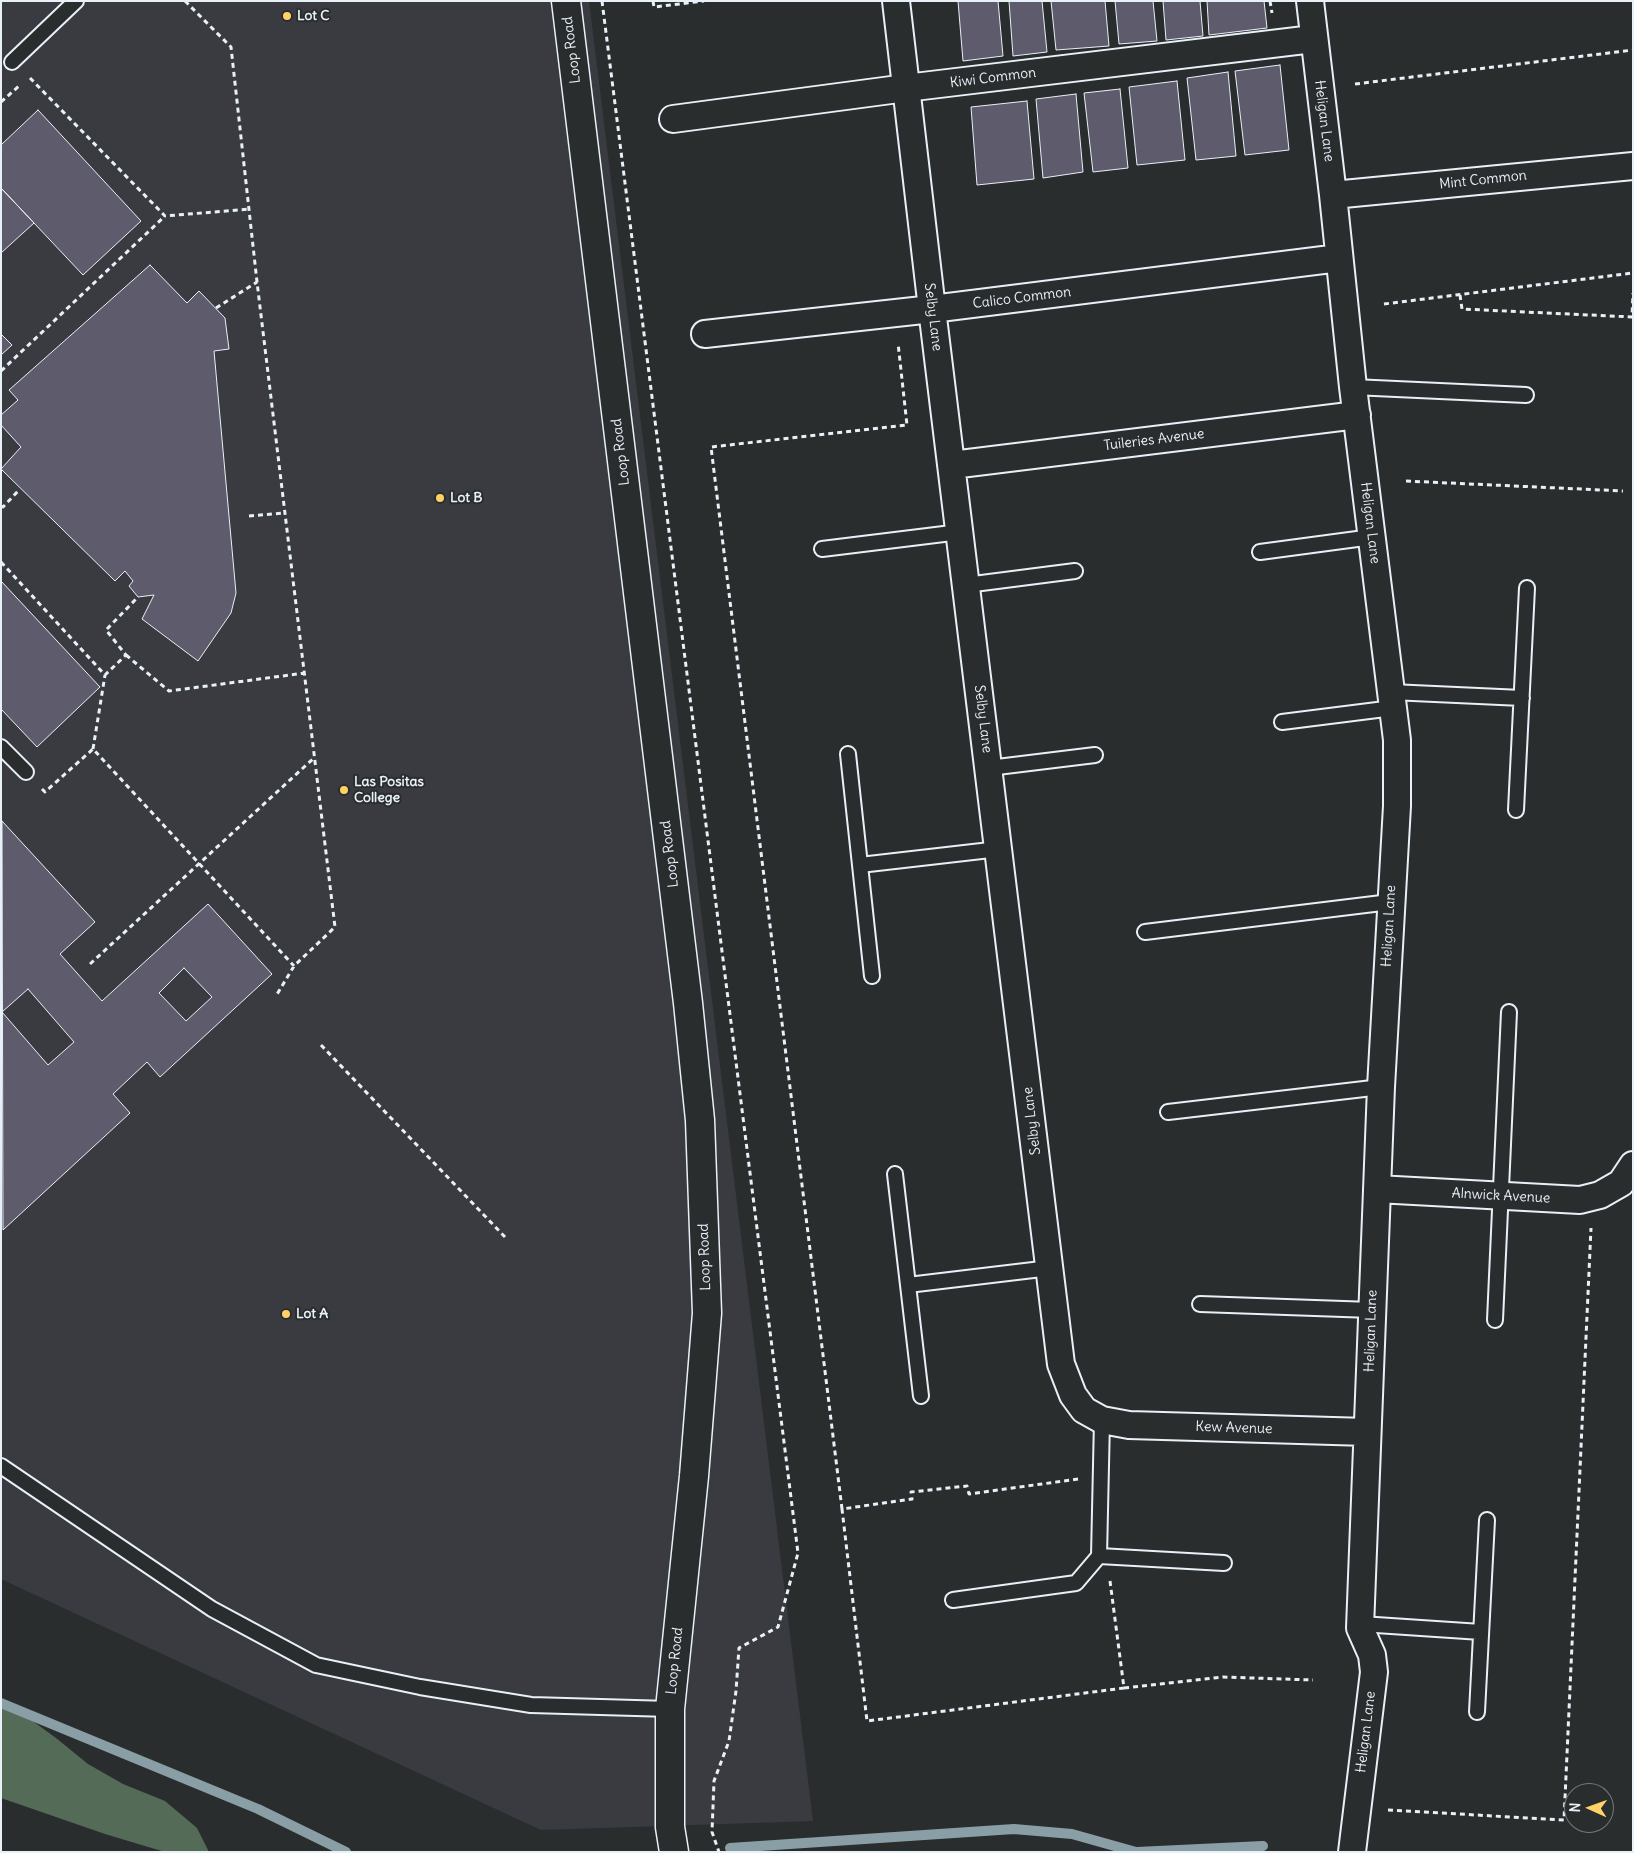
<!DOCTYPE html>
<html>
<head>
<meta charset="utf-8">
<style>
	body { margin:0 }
	#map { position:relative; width:1634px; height:1853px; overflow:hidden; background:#2a2d2e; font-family:Delius,sans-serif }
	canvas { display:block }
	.frame { position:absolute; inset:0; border:2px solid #e8f1f8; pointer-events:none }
	.north { position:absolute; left:1564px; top:1783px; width:50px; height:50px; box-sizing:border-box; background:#2a2d2e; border:1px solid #767b7f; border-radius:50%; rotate:272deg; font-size:14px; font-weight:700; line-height:20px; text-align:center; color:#e8f1f8 }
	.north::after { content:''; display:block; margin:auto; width:18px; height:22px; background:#ffd166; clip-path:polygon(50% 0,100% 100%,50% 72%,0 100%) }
</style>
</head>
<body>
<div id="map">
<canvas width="1634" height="1853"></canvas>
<div class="frame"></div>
<div class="north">N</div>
</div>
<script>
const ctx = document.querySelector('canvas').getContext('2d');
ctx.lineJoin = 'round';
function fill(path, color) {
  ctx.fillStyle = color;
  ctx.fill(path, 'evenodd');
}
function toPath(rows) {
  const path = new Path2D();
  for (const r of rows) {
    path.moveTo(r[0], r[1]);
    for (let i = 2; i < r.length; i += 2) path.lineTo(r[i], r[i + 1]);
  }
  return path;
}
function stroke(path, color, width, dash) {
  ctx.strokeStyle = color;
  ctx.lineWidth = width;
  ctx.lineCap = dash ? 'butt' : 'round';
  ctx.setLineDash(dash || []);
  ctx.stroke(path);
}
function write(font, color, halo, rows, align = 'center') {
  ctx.font = font + ' Delius,sans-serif';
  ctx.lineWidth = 4;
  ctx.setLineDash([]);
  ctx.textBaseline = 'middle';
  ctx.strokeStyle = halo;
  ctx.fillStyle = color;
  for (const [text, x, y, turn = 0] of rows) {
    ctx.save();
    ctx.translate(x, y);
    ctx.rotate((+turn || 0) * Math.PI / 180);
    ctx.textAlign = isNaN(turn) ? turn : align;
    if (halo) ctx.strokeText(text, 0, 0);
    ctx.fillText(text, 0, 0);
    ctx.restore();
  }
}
fill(toPath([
	[1,1,589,1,813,1821,541,1830,1,1579]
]), '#3a3b41');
fill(toPath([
	[1,1698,56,1738,88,1764,123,1784,165,1801,197,1828,209,1852,165,1852,105,1834,1,1798]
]), '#546b57');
stroke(toPath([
	[1,1703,258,1809,346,1852],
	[730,1848,1014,1829,1072,1834,1136,1852],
	[1137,1852,1263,1846]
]), '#8a9fa5', 10);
const building = toPath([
	[958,1,998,1,1003,56,963,61,958,1],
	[1009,1,1042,1,1047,52,1013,56,1009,1],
	[1051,1,1105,1,1109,46,1056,50,1051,1],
	[1115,1,1153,1,1157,41,1119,44,1115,1],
	[1163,1,1200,1,1203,36,1166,40,1163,1],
	[1207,1,1264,1,1267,28,1209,35,1207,1],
	[1280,65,1289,150,1245,155,1235,71,1280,65],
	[1228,72,1236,156,1196,160,1187,78,1228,72],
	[1177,81,1185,160,1137,165,1129,87,1177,81],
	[1120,89,1128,168,1093,172,1084,93,1120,89],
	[1076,94,1083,172,1043,178,1036,99,1076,94],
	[1027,101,1034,179,977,185,971,107,1027,101],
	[38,110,141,221,83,275,1,188,1,145,38,110],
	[1,188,34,223,1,253,1,188],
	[150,265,187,303,199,291,225,318,229,349,214,351,236,593,231,613,198,661,142,619,154,595,138,597,129,586,133,581,125,571,115,581,1,469,21,447,1,425,1,415,18,400,9,390,150,265],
	[1,334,12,345,1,355,1,334],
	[1,581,100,687,37,747,1,709,1,581],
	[2,821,95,922,60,954,102,1001,208,904,272,974,160,1077,147,1062,113,1094,130,1113,3,1230,2,821],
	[184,968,212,997,186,1021,159,993,184,968],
	[28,989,74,1042,48,1065,2,1012,28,989]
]);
fill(building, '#5e5b6d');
stroke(building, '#e8f1f8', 1);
const service = toPath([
	[12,62,76,1],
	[1353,387,1526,395],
	[822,549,960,532],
	[1260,552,1372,537],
	[966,585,1075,571],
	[1391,692,1522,698],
	[1282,722,1393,708],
	[1,747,26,772],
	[848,754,872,976],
	[989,768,1095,755],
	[1516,810,1527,588],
	[860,865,999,849],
	[1145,932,1390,902],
	[1168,1112,1381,1087],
	[895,1174,921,1396],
	[908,1285,1050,1268],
	[1200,1304,1372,1310],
	[1495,1320,1509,1012],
	[1,1466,212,1609,316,1665,420,1687,531,1705,670,1709],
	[1099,1556,1224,1563],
	[953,1600,1076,1583,1099,1556,1102,1420],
	[1361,1624,1481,1632],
	[1477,1712,1487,1520]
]);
const minor = toPath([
	[896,1,932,309,1061,1364,1073,1395,1084,1410,1102,1420,1129,1425,1367,1432],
	[1310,1,1333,195,1353,387,1397,740,1397,806,1381,1087,1360,1628,1372,1655,1374,1672,1352,1852],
	[673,119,906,88,1313,39],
	[1333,195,1633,166],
	[705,334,932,309,1339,258],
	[952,465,1357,415],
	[1377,1189,1580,1200,1600,1195,1621,1183,1633,1165]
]);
const tertiary = toPath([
	[566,1,688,1003,700,1120,707,1313,694,1476,670,1709,670,1827,674,1852]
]);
stroke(service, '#e8f1f8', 18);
stroke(minor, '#e8f1f8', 30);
stroke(tertiary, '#e8f1f8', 31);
stroke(toPath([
	[185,1,231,47,257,282,335,927,294,966,276,996],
	[602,1,798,1553,778,1627,739,1648,736,1691,729,1741,714,1781,712,1832,719,1852],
	[653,1,654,7,704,1],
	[1270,1,1272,13],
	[30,78,165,216,250,209],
	[1355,84,1633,50],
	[1,102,19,86],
	[1460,295,1462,309,1632,317,1633,293],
	[1384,304,1633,273],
	[216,308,257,282],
	[1,371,165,216],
	[1406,481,1623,491],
	[1,506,3,507,20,489],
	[249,516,285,513],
	[1,562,105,675,126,655,106,630,138,597],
	[126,655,169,691,305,673],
	[93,749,105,675],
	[42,789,45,792,93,749,294,966],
	[90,964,315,757],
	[321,1045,505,1237],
	[1078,1479,969,1494,967,1486,911,1492,912,1499,842,1509,867,1721,1124,1688],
	[842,1509,711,447,907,425,898,343],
	[1110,1581,1124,1688,1223,1677,1313,1680],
	[1388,1810,1564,1820,1591,1228]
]), '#e8f1f8', 3, [5, 4]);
stroke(service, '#2a2d2e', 14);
stroke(minor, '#2a2d2e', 26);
stroke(tertiary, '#2a2d2e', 28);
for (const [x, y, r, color] of [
	[287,16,5,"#ffd166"],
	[440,498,5,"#ffd166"],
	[344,790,5,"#ffd166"],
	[286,1314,5,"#ffd166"]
]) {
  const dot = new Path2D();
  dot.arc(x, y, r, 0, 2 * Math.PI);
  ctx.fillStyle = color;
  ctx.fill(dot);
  stroke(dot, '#2a2d2e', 2);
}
write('bold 14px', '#e8f1f8', '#2a2d2e', [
	["Lot C",297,16],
	["Lot B",450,498],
	["Las Positas",354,782],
	["College",354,798],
	["Lot A",296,1314]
], 'left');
write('14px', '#e8f1f8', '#2a2d2e', [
	["Loop Road",572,50,-97],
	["Kiwi Common",993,78,-7],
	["Heligan Lane",1324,121,83],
	["Mint Common",1483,180,-6],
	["Calico Common",1022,298,-7],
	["Selby Lane",933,317,83],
	["Tuileries Avenue",1154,440,-7],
	["Loop Road",621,452,-97],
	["Heligan Lane",1370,523,83],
	["Selby Lane",983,719,83],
	["Loop Road",670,854,-97],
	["Heligan Lane",1389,926,-87],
	["Selby Lane",1032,1121,-97],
	["Alnwick Avenue",1501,1196,3],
	["Loop Road",705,1257,-92],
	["Heligan Lane",1371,1331,-88],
	["Kew Avenue",1234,1428,2],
	["Loop Road",675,1661,-84],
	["Heligan Lane",1366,1732,-83]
]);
</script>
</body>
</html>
